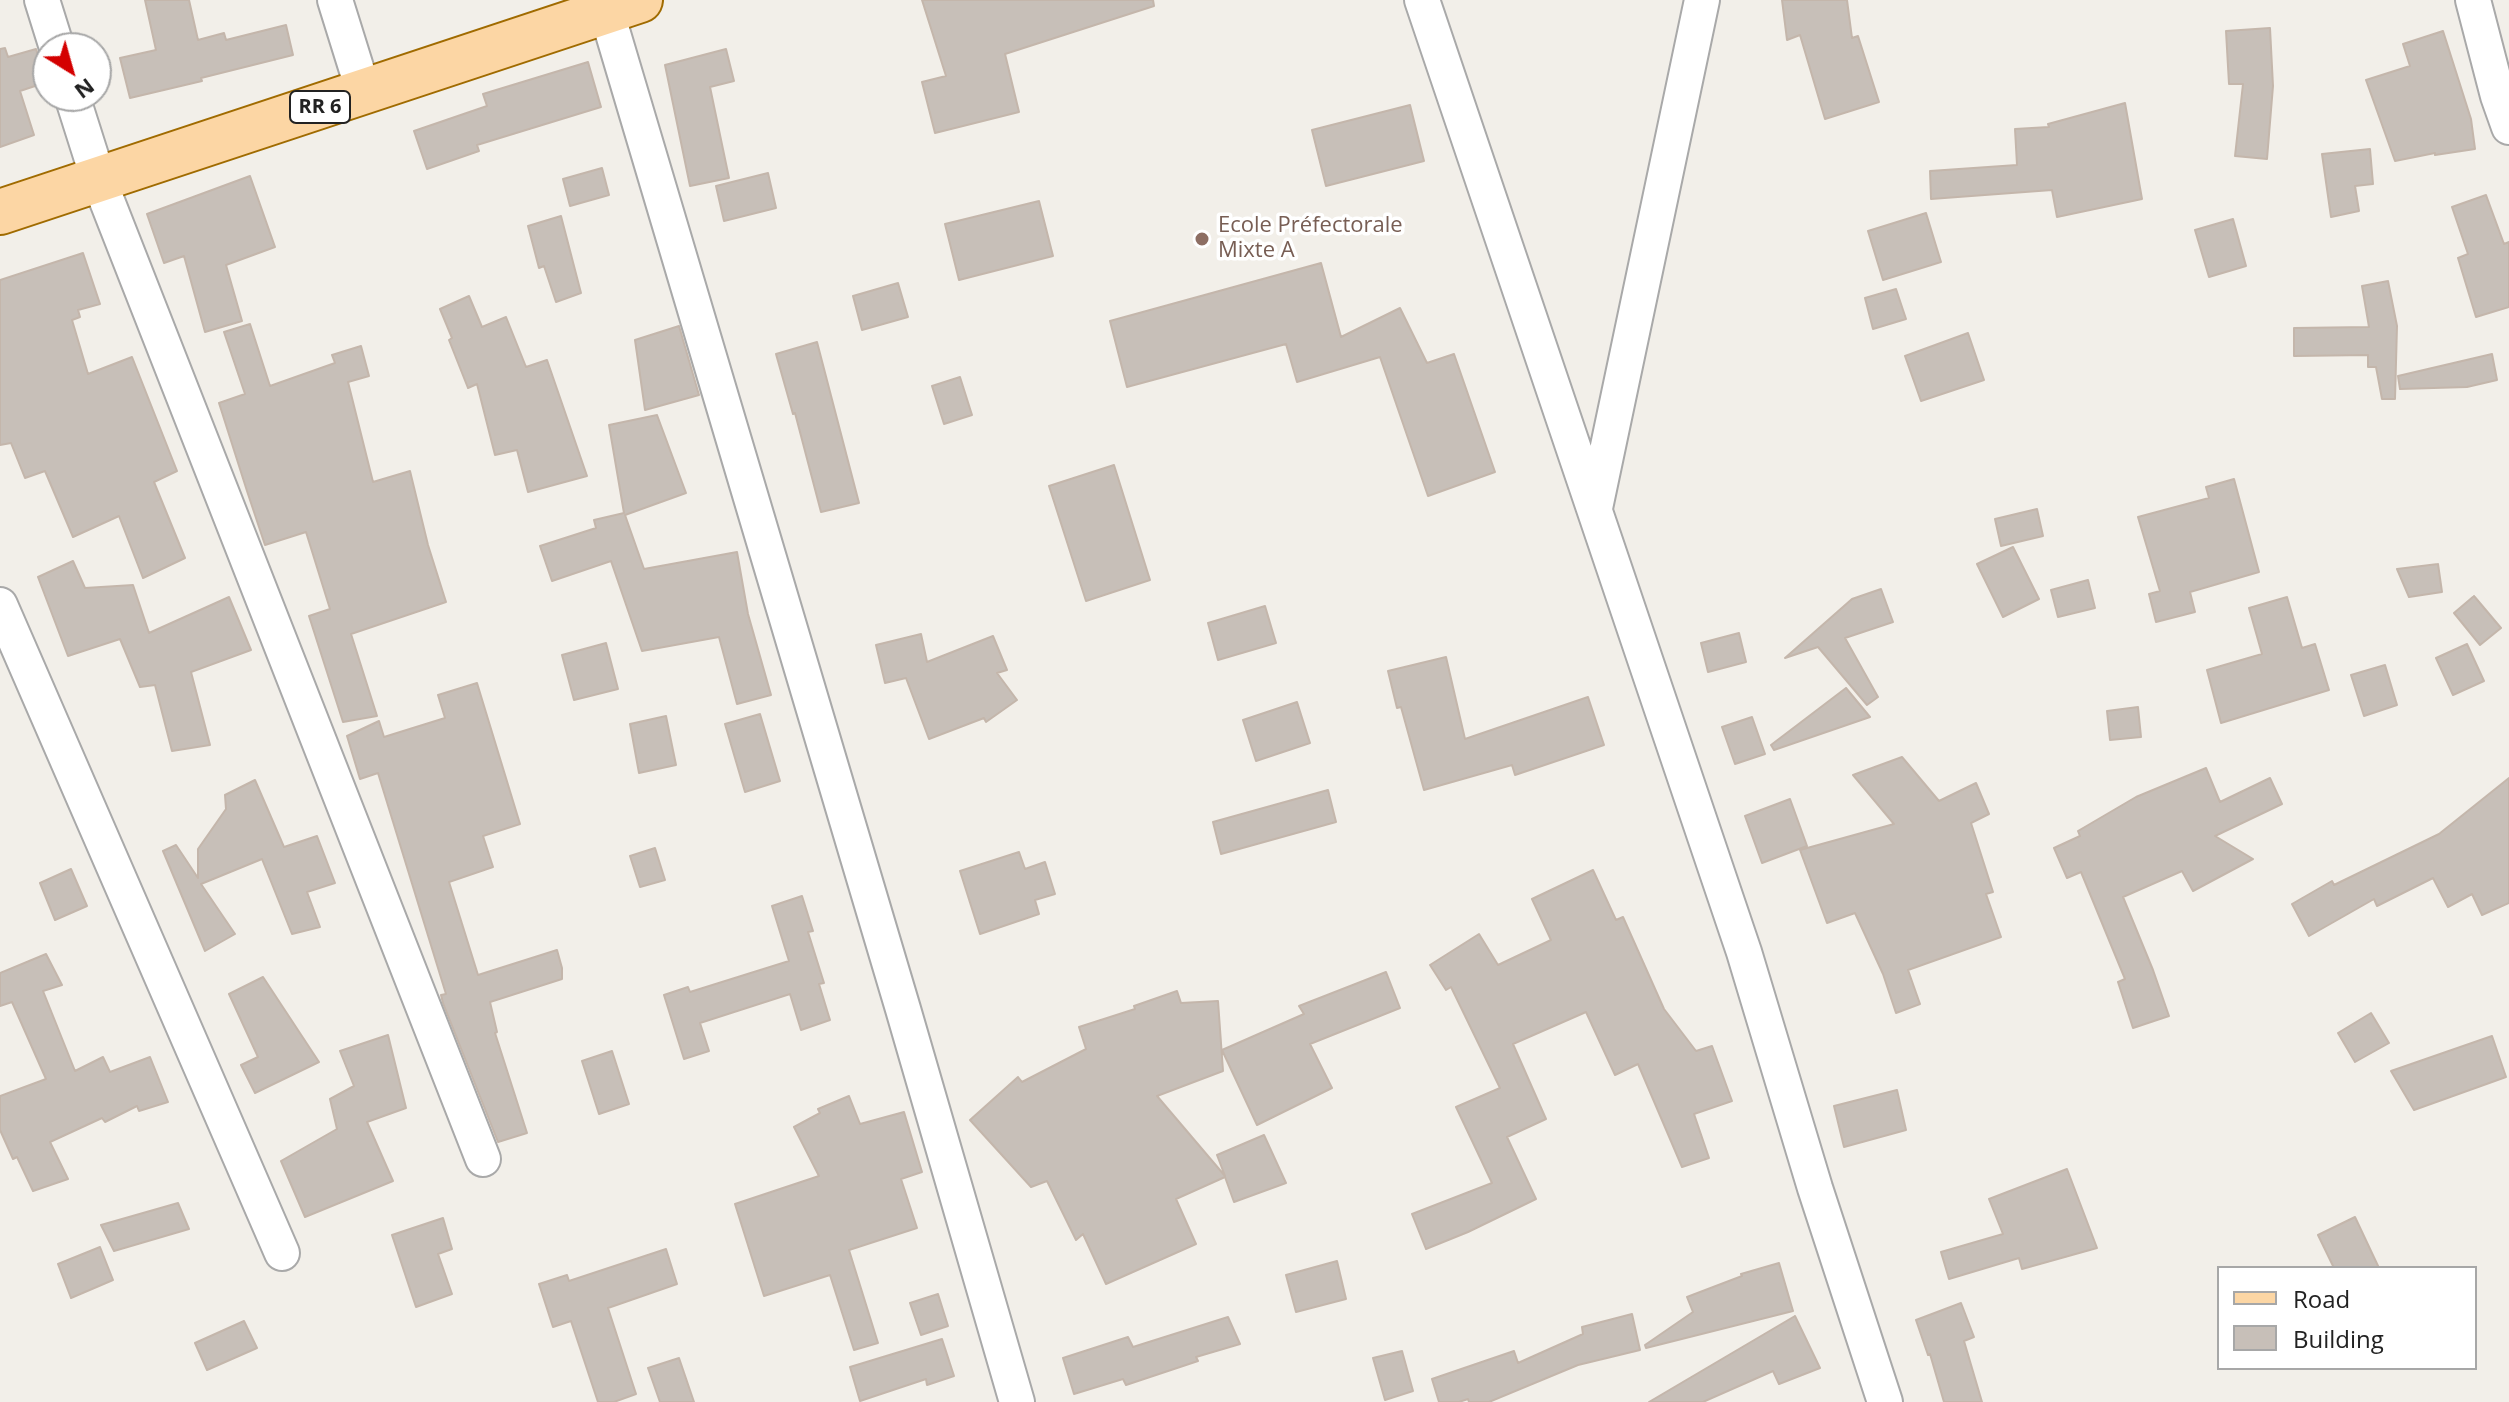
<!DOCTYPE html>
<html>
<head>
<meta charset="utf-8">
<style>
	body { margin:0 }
	#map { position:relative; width:2509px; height:1402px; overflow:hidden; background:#f2efe9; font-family:"Open Sans",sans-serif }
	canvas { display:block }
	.legend { position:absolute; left:2217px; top:1266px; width:260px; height:104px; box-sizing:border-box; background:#fff; border:2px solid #a7a7a7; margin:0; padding:10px 14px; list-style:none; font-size:24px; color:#222 }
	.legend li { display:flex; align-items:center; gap:16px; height:40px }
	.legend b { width:40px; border:2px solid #a7a7a7 }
	.north { position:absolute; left:32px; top:32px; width:80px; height:80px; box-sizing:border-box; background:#fff; border:2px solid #a7a7a7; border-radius:50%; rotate:143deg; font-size:22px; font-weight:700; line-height:32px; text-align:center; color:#222 }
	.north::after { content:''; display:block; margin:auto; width:28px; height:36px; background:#d40000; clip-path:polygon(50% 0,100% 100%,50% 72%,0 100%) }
</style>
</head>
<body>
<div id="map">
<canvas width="2509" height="1402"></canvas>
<ul class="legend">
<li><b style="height:10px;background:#fcd6a4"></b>Road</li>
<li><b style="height:22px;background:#c7bfb8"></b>Building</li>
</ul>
<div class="north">N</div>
</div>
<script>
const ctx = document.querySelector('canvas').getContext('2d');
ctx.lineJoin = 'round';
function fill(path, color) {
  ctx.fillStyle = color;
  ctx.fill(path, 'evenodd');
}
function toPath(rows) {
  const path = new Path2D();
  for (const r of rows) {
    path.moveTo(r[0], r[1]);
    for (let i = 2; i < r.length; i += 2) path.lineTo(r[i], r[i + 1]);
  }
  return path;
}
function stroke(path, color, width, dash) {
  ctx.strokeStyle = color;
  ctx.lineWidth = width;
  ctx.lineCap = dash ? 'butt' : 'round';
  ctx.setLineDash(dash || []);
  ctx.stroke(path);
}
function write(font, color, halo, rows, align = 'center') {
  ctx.font = font + ' "Open Sans",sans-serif';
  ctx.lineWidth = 7;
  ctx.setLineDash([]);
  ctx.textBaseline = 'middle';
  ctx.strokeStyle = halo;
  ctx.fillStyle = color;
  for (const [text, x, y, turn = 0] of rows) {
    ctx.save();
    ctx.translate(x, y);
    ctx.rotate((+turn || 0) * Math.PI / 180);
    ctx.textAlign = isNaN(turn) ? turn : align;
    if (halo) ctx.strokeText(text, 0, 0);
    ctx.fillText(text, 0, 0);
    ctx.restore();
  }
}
const building = toPath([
	[145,0,189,0,198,40,224,33,226,40,286,25,293,55,201,78,202,81,130,98,120,58,156,50,145,0],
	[922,0,1153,0,1154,6,1005,54,1019,112,935,133,922,82,946,76,922,0],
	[1782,0,1847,0,1852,38,1858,36,1879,102,1825,119,1800,35,1787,40,1782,0],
	[2270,28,2273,86,2267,159,2235,156,2243,84,2229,84,2226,31,2270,28],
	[2443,31,2471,119,2475,149,2435,155,2435,153,2395,161,2366,80,2410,66,2403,44,2443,31],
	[5,48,8,57,36,49,47,82,20,91,34,135,0,147,0,49,5,48],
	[726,49,734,81,710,87,729,178,690,186,665,65,726,49],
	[588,62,601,107,477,145,479,151,427,169,414,131,487,106,483,94,588,62],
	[2125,103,2142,199,2057,217,2052,190,1931,199,1930,171,2017,165,2015,129,2049,127,2048,124,2125,103],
	[1410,105,1424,161,1326,186,1312,130,1410,105],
	[2370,149,2373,184,2355,186,2359,211,2331,217,2322,154,2370,149],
	[602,168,609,195,570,206,563,179,602,168],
	[768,173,776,208,724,221,716,186,768,173],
	[250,176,275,247,226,265,242,321,205,332,184,256,164,263,147,214,250,176],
	[2486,195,2504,244,2509,242,2509,307,2476,317,2458,258,2468,254,2452,207,2486,195],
	[1039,201,1053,256,959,280,945,224,1039,201],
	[1926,213,1941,262,1883,280,1868,231,1926,213],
	[561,216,581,293,556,302,544,266,539,268,528,226,561,216],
	[2233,219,2246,266,2209,277,2195,230,2233,219],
	[83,253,100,304,78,310,80,317,72,320,88,374,132,357,177,471,154,482,185,558,143,578,119,516,73,537,45,471,25,478,11,443,0,445,0,280,83,253],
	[1321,263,1341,337,1400,308,1427,363,1454,354,1495,472,1428,496,1380,357,1297,382,1286,344,1127,387,1110,321,1321,263],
	[2388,281,2397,326,2395,399,2382,399,2376,367,2368,367,2368,355,2294,356,2294,328,2369,327,2362,286,2388,281],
	[898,283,908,317,862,330,853,296,898,283],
	[1896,289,1906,319,1873,329,1865,298,1896,289],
	[469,296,482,327,506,317,526,367,547,360,587,476,528,492,517,450,495,455,477,384,468,388,449,340,452,338,440,309,469,296],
	[250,324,270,386,335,363,332,355,361,346,369,376,348,382,373,482,410,471,428,545,446,602,351,634,377,716,343,722,309,616,330,609,306,532,265,545,247,491,219,403,245,394,224,332,250,324],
	[679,326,699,395,645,410,635,340,679,326],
	[1968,333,1984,380,1921,401,1905,356,1968,333],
	[817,342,859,503,821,512,795,413,793,414,776,354,817,342],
	[2492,354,2497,380,2467,387,2400,389,2398,376,2492,354],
	[960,377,972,415,944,424,932,386,960,377],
	[657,415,686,493,625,515,644,569,737,552,748,614,771,695,737,704,719,637,642,651,611,561,552,581,540,546,596,528,594,520,624,513,609,425,657,415],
	[1114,465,1150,580,1086,601,1049,486,1114,465],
	[2234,479,2259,572,2190,592,2195,612,2156,622,2149,594,2160,591,2138,517,2209,498,2206,487,2234,479],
	[2037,509,2043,536,2001,546,1995,519,2037,509],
	[2013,547,2039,599,2003,617,1977,564,2013,547],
	[73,561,85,588,133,585,149,633,229,597,251,650,191,672,210,745,172,751,155,685,140,687,120,639,68,656,38,577,73,561],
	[2438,564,2442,592,2409,597,2397,569,2438,564],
	[2088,580,2095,608,2058,617,2051,590,2088,580],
	[1881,589,1893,622,1845,638,1878,697,1867,705,1818,647,1785,658,1852,599,1881,589],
	[2474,596,2501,628,2480,645,2454,613,2474,596],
	[2287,597,2302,648,2315,644,2329,690,2221,723,2207,670,2262,654,2249,608,2287,597],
	[1265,606,1276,643,1218,660,1208,623,1265,606],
	[1739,633,1746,662,1708,672,1701,643,1739,633],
	[921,634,927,662,993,636,1007,670,997,673,1017,700,986,722,984,718,929,739,906,678,885,683,876,645,921,634],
	[606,643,618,689,574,700,562,655,606,643],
	[2467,644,2484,681,2453,695,2436,658,2467,644],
	[1446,657,1465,739,1588,697,1604,745,1515,775,1512,765,1424,790,1401,707,1397,708,1388,671,1446,657],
	[2385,665,2397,705,2364,716,2351,675,2385,665],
	[477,683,520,824,483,836,493,867,449,882,478,975,557,950,562,968,562,979,490,1002,497,1032,495,1033,527,1133,498,1142,443,1003,441,995,446,994,378,773,360,779,347,736,379,721,384,737,445,718,438,695,477,683],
	[1846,688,1870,717,1774,750,1771,745,1846,688],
	[1297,702,1310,743,1256,761,1243,720,1297,702],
	[2138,707,2141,737,2110,740,2107,711,2138,707],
	[760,714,780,781,745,792,725,724,760,714],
	[666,716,676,765,639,773,630,724,666,716],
	[1752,717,1765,754,1735,764,1722,727,1752,717],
	[1902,757,1939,801,1976,783,1989,814,1971,823,1993,892,1986,894,2001,937,1908,970,1920,1004,1896,1013,1883,974,1855,913,1827,923,1800,850,1894,824,1853,775,1902,757],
	[2206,768,2220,802,2270,778,2282,804,2215,836,2253,859,2193,891,2182,871,2123,897,2153,970,2169,1016,2133,1028,2118,982,2125,979,2081,872,2067,878,2054,848,2080,836,2078,831,2136,797,2206,768],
	[2509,778,2509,903,2482,915,2472,894,2448,907,2433,878,2377,906,2374,899,2309,936,2292,904,2332,881,2334,885,2439,834,2509,778],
	[255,780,284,847,317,836,335,883,307,892,320,927,292,934,262,859,201,884,235,934,205,951,163,851,176,845,198,878,198,849,226,809,225,795,255,780],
	[1328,790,1336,822,1221,854,1213,822,1328,790],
	[1790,799,1807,846,1762,863,1745,816,1790,799],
	[655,848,665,880,640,887,630,856,655,848],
	[1019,852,1025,869,1045,862,1055,894,1035,900,1039,914,980,934,960,871,1019,852],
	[71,869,87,906,55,920,40,883,71,869],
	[1593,870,1616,920,1623,917,1664,1009,1696,1051,1712,1046,1732,1101,1694,1114,1709,1158,1682,1167,1638,1064,1615,1075,1586,1012,1513,1044,1546,1119,1507,1137,1536,1199,1468,1232,1426,1249,1412,1214,1492,1183,1456,1107,1500,1088,1451,987,1446,990,1430,965,1479,934,1498,965,1551,940,1532,899,1593,870],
	[802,896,813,931,808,932,824,983,819,984,830,1020,801,1030,790,994,700,1023,709,1051,684,1059,664,995,688,987,690,992,789,961,772,906,802,896],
	[46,954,62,985,43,991,75,1071,103,1057,110,1072,150,1057,168,1102,139,1111,137,1106,105,1122,102,1118,50,1142,68,1179,33,1191,17,1157,13,1159,0,1130,0,1096,46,1079,12,1002,0,1006,0,973,46,954],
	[1386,972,1400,1008,1310,1044,1332,1088,1257,1125,1222,1050,1304,1014,1299,1006,1386,972],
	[263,977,319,1062,255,1093,241,1065,258,1057,229,994,263,977],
	[1177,991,1181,1003,1218,1001,1223,1071,1157,1096,1225,1176,1217,1155,1264,1135,1286,1183,1234,1202,1225,1177,1176,1199,1196,1244,1106,1284,1083,1234,1076,1240,1047,1181,1031,1187,970,1120,1018,1077,1022,1082,1086,1049,1079,1027,1135,1009,1134,1006,1177,991],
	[2371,1013,2389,1043,2355,1062,2338,1033,2371,1013],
	[388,1035,406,1108,367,1122,393,1181,305,1217,281,1161,337,1129,330,1099,354,1086,340,1051,388,1035],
	[2492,1036,2506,1077,2414,1110,2391,1071,2492,1036],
	[612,1051,629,1104,599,1114,582,1061,612,1051],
	[1897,1090,1906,1130,1844,1147,1834,1106,1897,1090],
	[849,1096,860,1124,904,1112,922,1172,901,1179,917,1228,849,1250,878,1343,854,1350,830,1275,764,1296,735,1204,819,1176,794,1127,820,1113,818,1109,849,1096],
	[2067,1169,2097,1248,2022,1269,2019,1258,1949,1279,1941,1252,2003,1234,1989,1199,2067,1169],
	[178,1203,189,1229,114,1251,101,1225,178,1203],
	[2355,1217,2379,1268,2334,1268,2318,1235,2355,1217],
	[443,1218,452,1249,438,1254,452,1294,416,1307,392,1235,443,1218],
	[100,1247,113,1280,71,1298,58,1264,100,1247],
	[666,1249,677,1284,608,1308,636,1394,614,1402,598,1402,571,1321,553,1327,539,1284,567,1275,569,1281,666,1249],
	[1337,1261,1346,1299,1296,1312,1286,1275,1337,1261],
	[1779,1263,1793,1311,1646,1348,1645,1345,1693,1312,1687,1297,1742,1276,1741,1274,1779,1263],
	[938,1294,948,1326,921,1335,910,1303,938,1294],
	[1961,1303,1974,1337,1964,1341,1982,1402,1944,1402,1930,1354,1928,1355,1916,1320,1961,1303],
	[1632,1314,1640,1350,1578,1365,1489,1402,1469,1402,1468,1399,1459,1402,1439,1402,1432,1379,1514,1351,1518,1363,1583,1334,1582,1327,1632,1314],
	[1795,1316,1820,1368,1779,1384,1773,1371,1703,1402,1649,1402,1795,1316],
	[1228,1317,1240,1344,1196,1357,1198,1361,1126,1385,1123,1379,1074,1394,1063,1358,1128,1337,1133,1347,1228,1317],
	[244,1321,257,1348,207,1370,195,1343,244,1321],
	[942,1339,954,1376,927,1385,926,1379,860,1401,850,1367,942,1339],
	[1402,1351,1413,1391,1385,1400,1373,1358,1402,1351],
	[679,1358,694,1402,660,1402,648,1368,679,1358]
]);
fill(building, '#c7bfb8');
stroke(building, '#c4b6ab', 2);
const minor = toPath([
	[42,0,57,48],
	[335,0,364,93],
	[603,0,903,1009,1017,1402],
	[1422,0,1744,952,1815,1188,1885,1402],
	[2473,0,2498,96,2509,127],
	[72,96,98,178,483,1159],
	[1595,508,1702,0],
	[0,605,282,1253]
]);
const primary = toPath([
	[0,212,640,0]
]);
stroke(minor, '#a9a9a9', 38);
stroke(primary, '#a06b00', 48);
stroke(minor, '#fff', 34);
stroke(primary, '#fcd6a4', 44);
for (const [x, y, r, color] of [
	[1202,239,8,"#8d6e63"]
]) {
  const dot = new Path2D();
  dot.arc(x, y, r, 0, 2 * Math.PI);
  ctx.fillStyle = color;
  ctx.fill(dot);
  stroke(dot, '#fff', 3);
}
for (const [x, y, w] of [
	[320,107,60]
]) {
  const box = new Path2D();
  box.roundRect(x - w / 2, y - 16, w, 32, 6);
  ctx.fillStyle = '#fff';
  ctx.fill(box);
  stroke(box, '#222', 2);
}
write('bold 20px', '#222', null, [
	["RR 6",320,107]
]);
write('22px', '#785e54', '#fff', [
	["Ecole Préfectorale",1218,226],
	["Mixte A",1218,251]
], 'left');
</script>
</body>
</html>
